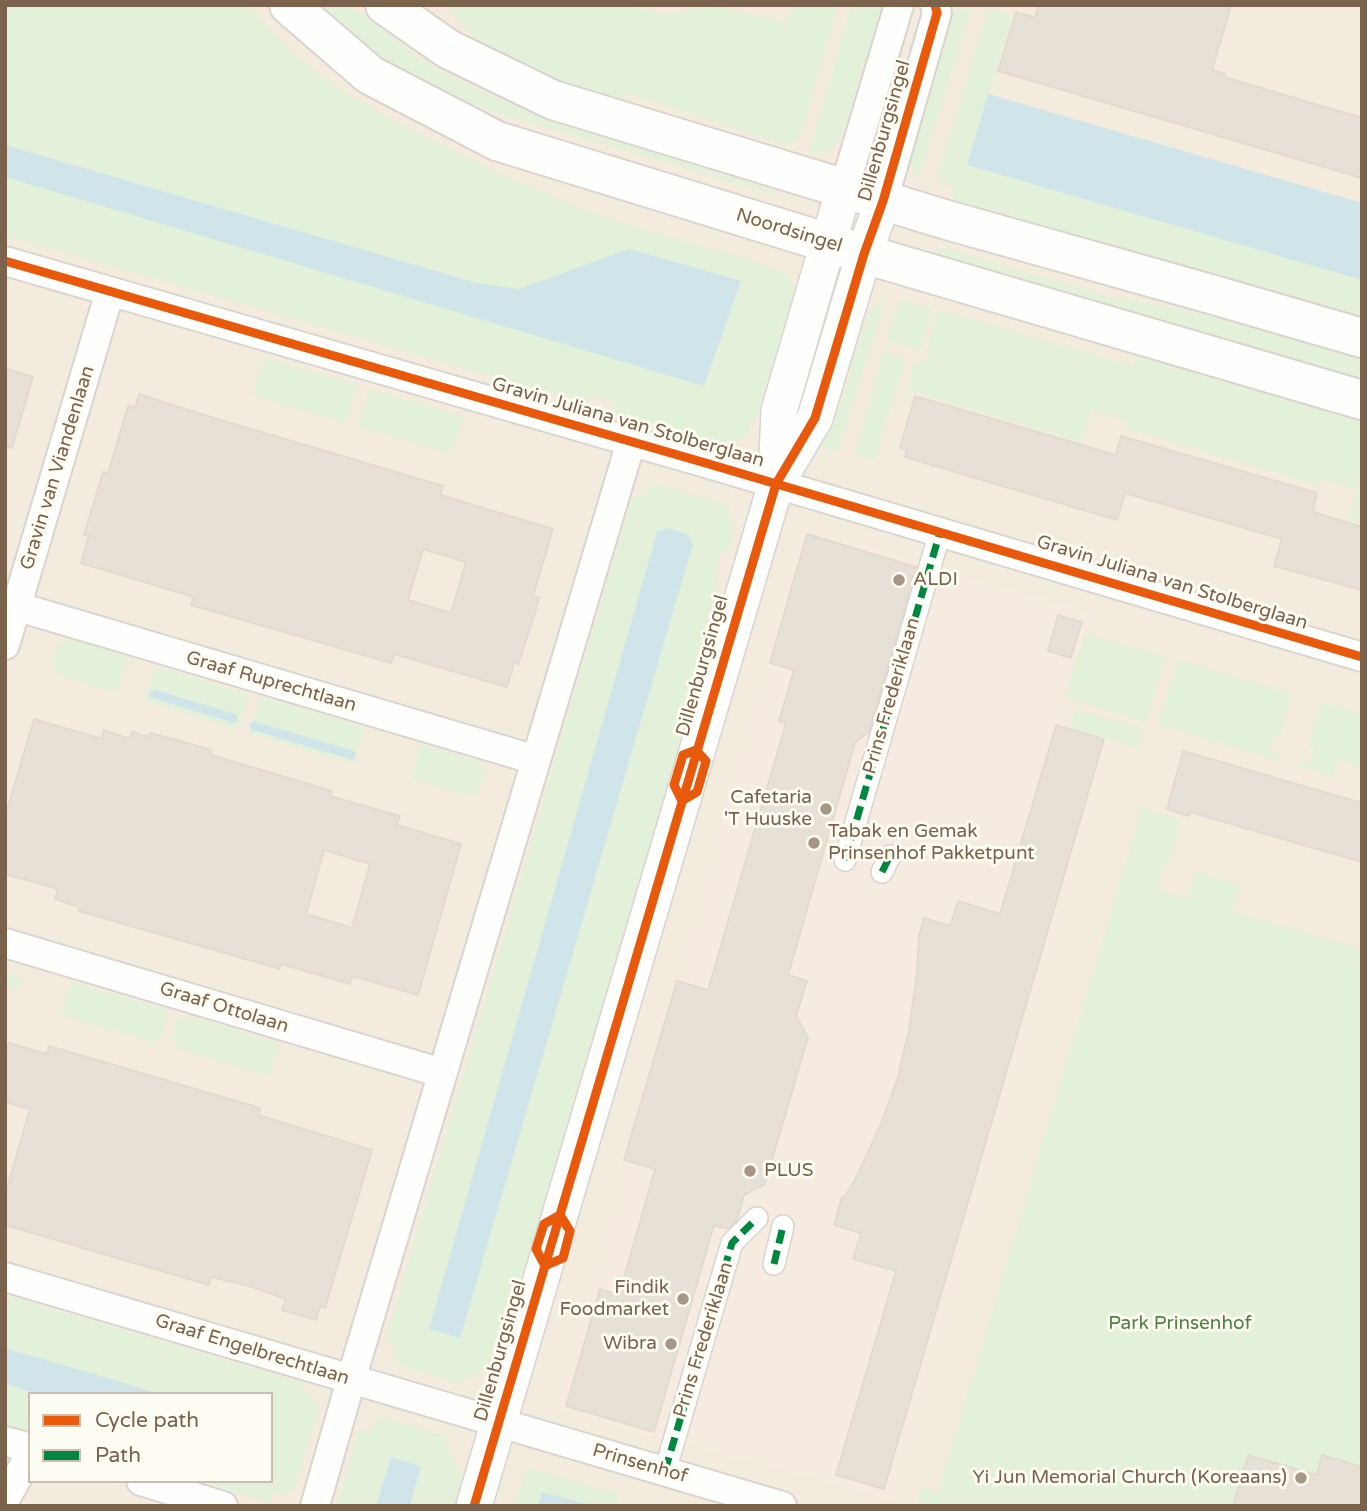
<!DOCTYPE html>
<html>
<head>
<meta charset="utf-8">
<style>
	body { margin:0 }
	#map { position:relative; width:1367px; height:1511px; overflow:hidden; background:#f9f7f0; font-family:"Varela Round",sans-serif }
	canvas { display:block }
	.frame { position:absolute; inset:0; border:7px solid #7a624c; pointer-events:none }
	.legend { position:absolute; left:28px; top:1392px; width:245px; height:91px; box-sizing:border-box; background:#fffcf3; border:2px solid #cabeb0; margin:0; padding:9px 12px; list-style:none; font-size:21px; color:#7a624c }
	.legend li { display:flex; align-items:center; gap:14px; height:35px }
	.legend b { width:35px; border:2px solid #cabeb0 }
</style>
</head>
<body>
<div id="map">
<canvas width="1367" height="1511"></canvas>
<div class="frame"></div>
<ul class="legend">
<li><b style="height:9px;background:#e8590c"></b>Cycle path</li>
<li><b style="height:9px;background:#00873e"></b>Path</li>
</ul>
</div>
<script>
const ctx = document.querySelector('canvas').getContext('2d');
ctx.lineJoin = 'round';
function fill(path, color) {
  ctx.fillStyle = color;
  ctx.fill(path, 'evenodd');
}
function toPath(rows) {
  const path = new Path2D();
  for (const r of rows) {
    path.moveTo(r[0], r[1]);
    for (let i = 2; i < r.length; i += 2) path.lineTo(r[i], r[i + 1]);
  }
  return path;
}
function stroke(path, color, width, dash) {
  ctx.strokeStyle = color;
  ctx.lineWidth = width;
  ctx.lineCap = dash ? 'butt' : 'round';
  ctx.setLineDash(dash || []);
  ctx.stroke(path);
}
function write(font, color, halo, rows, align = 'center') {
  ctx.font = font + ' "Varela Round",sans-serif';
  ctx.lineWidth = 6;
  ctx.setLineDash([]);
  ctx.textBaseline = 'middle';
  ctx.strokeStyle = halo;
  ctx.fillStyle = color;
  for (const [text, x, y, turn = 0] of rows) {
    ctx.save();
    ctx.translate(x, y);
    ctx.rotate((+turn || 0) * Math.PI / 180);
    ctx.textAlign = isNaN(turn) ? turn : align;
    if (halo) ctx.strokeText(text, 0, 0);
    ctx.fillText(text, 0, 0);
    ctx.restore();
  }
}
fill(toPath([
	[5,5,1362,5,1362,1506,5,1506],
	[30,1394,271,1394,271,1481,30,1481]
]), '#f2ebde');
fill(toPath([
	[803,527,1094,613,1064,722,1118,737,1096,793,895,1502,557,1410]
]), '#f6ebe1');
fill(toPath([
	[5,5,250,5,270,30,298,57,336,87,402,125,497,173,577,207,636,228,735,255,785,273,797,289,755,421,744,439,727,444,711,441,612,412,614,402,590,395,588,404,5,235,5,177,704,386,741,281,629,249,519,289,477,283,5,145],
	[317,5,350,5,421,59,468,85,526,109,775,187,773,194,487,110,459,100,398,70,371,50],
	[447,5,630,5,663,15,715,6,787,23,792,5,838,5,800,137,795,143,788,145,624,92,621,104,536,73,484,50],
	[851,5,882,5,842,135,837,143,829,151,809,155],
	[972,8,918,180,909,161,948,12],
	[988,8,1012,16,968,165,1362,280,1362,321,951,203,955,187,941,183,937,177],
	[936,246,1103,295,1246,322,1362,357,1362,380,933,255],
	[884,297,879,321,838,451,820,445,840,406,862,331,871,310],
	[905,301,933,309,920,350,892,342,888,338,898,303],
	[938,310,1132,366,1139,349,1362,416,1362,524,1348,519,1358,489,1321,479,1319,485,1125,428,1126,420,1092,410,1081,442,907,390,914,364,927,361,929,354,926,352],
	[884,351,906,358,874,461,855,455],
	[264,358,357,385,346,423,253,395],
	[369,389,463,416,452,454,358,426],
	[657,484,729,506,734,532,728,553,721,551,714,578,719,579,707,621,712,624,697,675,701,677,500,1365,492,1364,459,1384,428,1373,400,1366,393,1354,395,1345,385,1342,629,508,635,495,638,497],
	[688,534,693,544,459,1338,429,1329],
	[1084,633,1165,657,1146,722,1065,697],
	[69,638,128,655,117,693,58,675,53,664,57,646],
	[1178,660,1292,694,1280,736,1274,735,1269,750,1279,754,1277,760,1158,724],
	[156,666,248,694,238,729,145,701],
	[260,696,365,727,353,764,249,733],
	[1321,702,1362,714,1362,767,1338,760,1334,776,1300,766,1301,760,1311,763,1315,749,1308,747],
	[1075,709,1143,729,1138,748,1070,727],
	[420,744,480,761,486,771,478,792,471,796,412,779],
	[1137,807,1181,820,1168,864,1164,863,1156,890,1187,899,1195,872,1240,885,1233,912,1362,949,1362,1506,917,1506,922,1488,938,1493,1141,812],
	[5,973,22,978,18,990,5,986],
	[71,982,163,1008,167,1016,162,1036,154,1042,61,1015],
	[187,1016,279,1042,270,1076,176,1048,172,1039,178,1019],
	[5,1295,304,1383,301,1392,310,1395,316,1402,319,1410,296,1486,285,1494,275,1492,271,1503,198,1481,271,1481,271,1394,161,1394,5,1348],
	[5,1384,37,1394,30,1394,30,1431,5,1424],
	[385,1418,443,1435,458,1469,469,1473,460,1506,410,1506,421,1467,391,1457,376,1506,337,1506,359,1428,370,1432,375,1423],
	[526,1468,619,1494,616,1506,594,1506,542,1492,538,1506,514,1506]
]), '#e4f1da');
fill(toPath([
	[988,94,1362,203,1362,280,967,165],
	[5,145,477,283,519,289,629,249,741,281,704,386,5,177],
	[667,528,688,534,693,544,460,1338,429,1329,657,532],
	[5,1348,161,1394,37,1394,5,1384],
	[391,1457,421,1466,410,1506,376,1506],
	[542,1492,594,1506,538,1506]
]), '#d0e5ea');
stroke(toPath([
	[154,694,233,718],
	[254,726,352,755]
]), '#d0e5ea', 9);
const building = toPath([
	[1038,5,1231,5,1212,70,1225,74,1224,77,1362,118,1362,178,998,71,1016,12,1035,18,1038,5],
	[5,368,33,377,12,448,5,447,5,368],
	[139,394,204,415,443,486,440,495,553,529,533,596,539,598,536,610,518,665,515,660,507,687,394,654,391,663,305,638,191,605,194,597,81,563,89,536,84,535,103,472,108,473,128,406,135,408,139,394],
	[423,549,466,562,451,613,408,600,423,549],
	[915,396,1116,455,1121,436,1317,493,1313,512,1362,527,1362,590,1274,566,1282,539,1125,493,1117,520,905,457,907,451,900,448,915,396],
	[807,534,916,567,869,731,855,743,788,975,807,981,796,1016,808,1037,765,1184,744,1195,737,1220,728,1229,714,1225,654,1432,566,1406,600,1289,619,1295,655,1169,624,1160,677,981,708,990,786,723,779,721,794,670,770,663,807,534],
	[1058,615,1082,622,1071,658,1048,651,1058,615],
	[34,719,102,739,104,730,130,739,132,732,149,737,150,733,173,739,211,750,211,755,332,791,330,796,400,816,397,825,461,844,418,995,352,976,350,984,281,964,280,969,79,911,80,907,55,899,58,889,5,874,5,817,34,719],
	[324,850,370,864,352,928,306,914,324,850],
	[1056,725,1104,739,884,1489,836,1475,896,1271,853,1259,861,1233,834,1225,842,1197,844,1198,858,1174,881,1124,898,1077,909,1029,917,974,919,936,924,918,950,926,958,901,1000,914,1056,725],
	[1183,751,1362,803,1362,862,1190,812,1189,816,1167,809,1183,751],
	[9,1043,47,1054,49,1046,233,1100,260,1108,258,1115,372,1150,325,1308,320,1307,316,1320,282,1310,286,1299,249,1286,211,1277,209,1285,5,1225,5,1195,30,1109,5,1102,5,1056,9,1043],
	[1248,1455,1317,1475,1322,1455,1362,1467,1362,1506,1233,1506,1248,1455]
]);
fill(building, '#e6e0d7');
stroke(building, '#e3dbd1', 2);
const pedestrian = toPath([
	[845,860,940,532],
	[882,872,890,856],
	[774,1264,783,1226],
	[665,1471,732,1243,757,1218]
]);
const minor = toPath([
	[844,189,899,5],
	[883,201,937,13,935,5],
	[5,261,709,464,1362,657],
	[5,603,536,760],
	[5,645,110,291],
	[5,943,442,1073],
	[5,1277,782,1506],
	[5,1441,30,1448],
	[141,1481,223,1506],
	[5,1500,30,1454],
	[315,1506,351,1380,631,442]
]);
const tertiary = toPath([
	[776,480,779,411,844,189],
	[474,1506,776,484,815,418,864,254,883,201]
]);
const secondary = toPath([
	[289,5,370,75,497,141,864,254,1362,400],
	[385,5,448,49,553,100,947,220,1207,293,1362,338]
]);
stroke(pedestrian, '#d9d4ce', 24);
stroke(minor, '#d9d4ce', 32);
stroke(tertiary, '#d9d4ce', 38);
stroke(secondary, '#dad4cd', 42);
stroke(pedestrian, '#fefefd', 21);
stroke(minor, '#fefefd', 28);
stroke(tertiary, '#fefefd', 35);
stroke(secondary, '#fefefd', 38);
stroke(toPath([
	[845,860,940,532],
	[882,872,890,856],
	[774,1264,783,1226],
	[665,1471,732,1243,757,1218]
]), '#00873e', 7, [14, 7]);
stroke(toPath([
	[5,261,709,464,1362,657],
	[696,750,706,761,697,792,682,801,674,785,683,755,696,750],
	[560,1215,570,1231,563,1258,545,1266,536,1249,544,1224,560,1215],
	[474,1506,776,484,815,418,864,254,883,201,937,13,935,5]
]), '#e8590c', 9);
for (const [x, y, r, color] of [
	[899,580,7,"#a69685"],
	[826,809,7,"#a69685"],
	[814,843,7,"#a69685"],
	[750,1171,7,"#a69685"],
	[683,1299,7,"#a69685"],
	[671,1344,7,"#a69685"],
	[1301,1478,7,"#a69685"]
]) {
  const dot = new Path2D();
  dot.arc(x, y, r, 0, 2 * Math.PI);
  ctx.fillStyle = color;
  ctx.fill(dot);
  stroke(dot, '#fffcf3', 2.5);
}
write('19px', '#7a624c', '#fffcf3', [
	["Dillenburgsingel",885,131,-74],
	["Noordsingel",789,231,17],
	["Gravin Juliana van Stolberglaan",628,423,16],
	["Gravin van Viandenlaan",58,468,-73],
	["Gravin Juliana van Stolberglaan",1172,583,17],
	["Dillenburgsingel",703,666,-74],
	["Graaf Ruprechtlaan",271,682,16],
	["Prins Frederiklaan",892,696,-74],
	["Graaf Ottolaan",224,1008,17],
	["Prins Frederiklaan",704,1340,-73],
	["Graaf Engelbrechtlaan",252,1350,17],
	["Dillenburgsingel",501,1351,-74],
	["Prinsenhof",640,1464,16]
]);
write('19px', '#7a624c', '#fffcf3', [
	["ALDI",913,580,"left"],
	["Cafetaria",812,798],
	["'T Huuske",812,820],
	["Tabak en Gemak",828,832,"left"],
	["Prinsenhof Pakketpunt",828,854,"left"],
	["PLUS",764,1171,"left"],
	["Findik",669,1288],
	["Foodmarket",669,1310],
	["Wibra",657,1344],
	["Yi Jun Memorial Church (Koreaans)",1287,1478]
], 'right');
write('19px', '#4e8143', '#fffcf3', [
	["Park Prinsenhof",1180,1324]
]);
</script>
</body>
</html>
